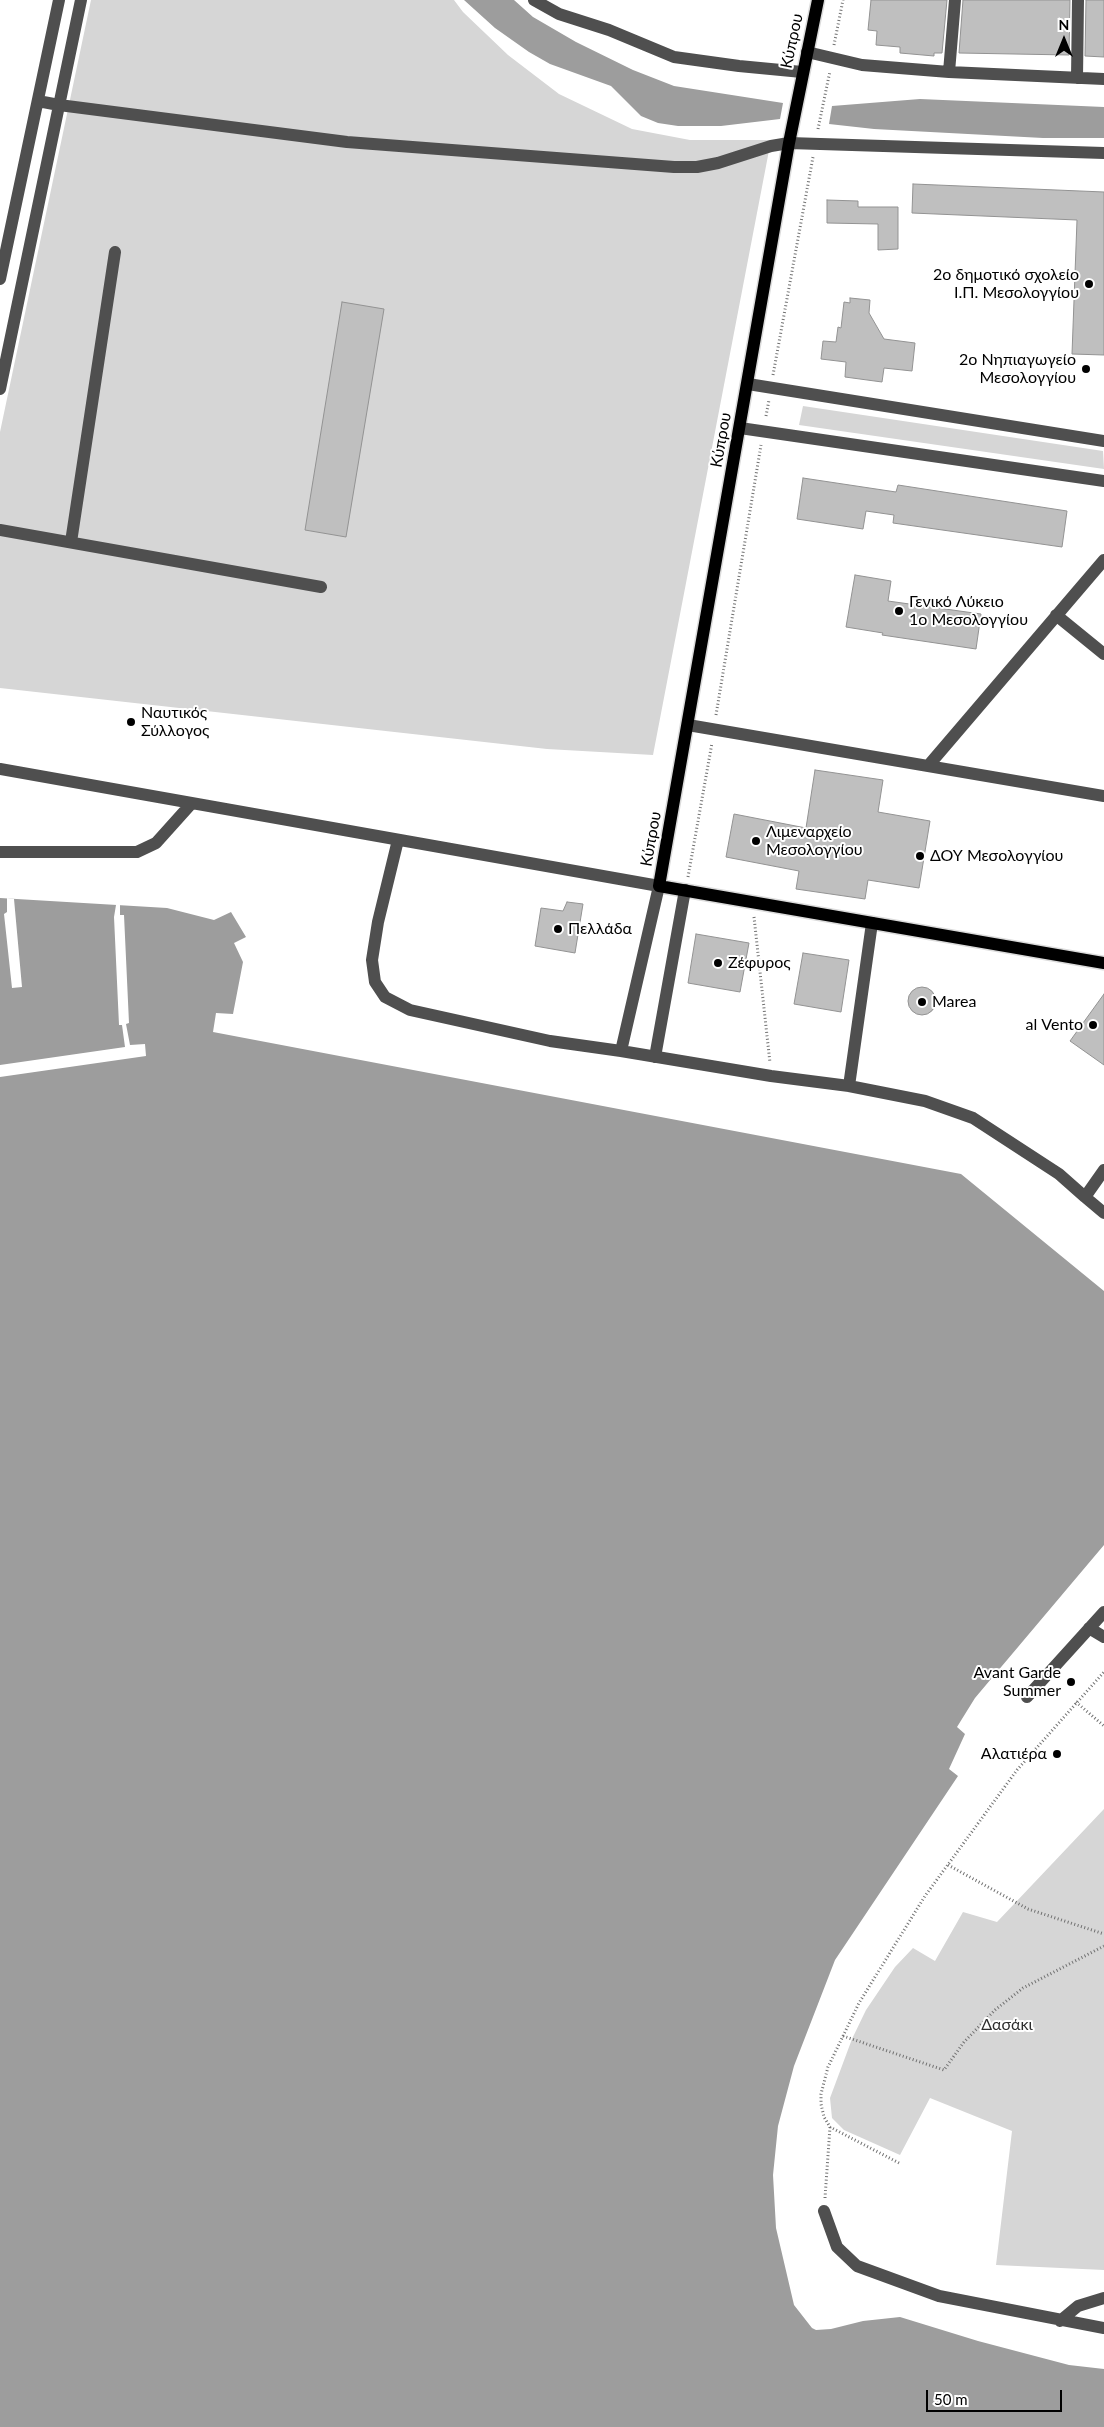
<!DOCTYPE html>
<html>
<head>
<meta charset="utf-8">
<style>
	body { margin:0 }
	#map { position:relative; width:1104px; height:2427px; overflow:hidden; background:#fff; font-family:Lato,sans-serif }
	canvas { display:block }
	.north { position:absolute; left:1039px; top:15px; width:50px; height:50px; -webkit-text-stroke:4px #fff; paint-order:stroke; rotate:0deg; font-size:14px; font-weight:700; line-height:20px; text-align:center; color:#000 }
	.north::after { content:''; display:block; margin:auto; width:18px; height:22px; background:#000; clip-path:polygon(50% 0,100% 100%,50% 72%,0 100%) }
	.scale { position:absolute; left:926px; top:2390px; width:136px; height:22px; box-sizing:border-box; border:2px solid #000; border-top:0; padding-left:6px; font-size:15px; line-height:18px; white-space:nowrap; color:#000; -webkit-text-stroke:4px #fff; paint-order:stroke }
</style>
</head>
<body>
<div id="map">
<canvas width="1104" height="2427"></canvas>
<div class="north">N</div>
<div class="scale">50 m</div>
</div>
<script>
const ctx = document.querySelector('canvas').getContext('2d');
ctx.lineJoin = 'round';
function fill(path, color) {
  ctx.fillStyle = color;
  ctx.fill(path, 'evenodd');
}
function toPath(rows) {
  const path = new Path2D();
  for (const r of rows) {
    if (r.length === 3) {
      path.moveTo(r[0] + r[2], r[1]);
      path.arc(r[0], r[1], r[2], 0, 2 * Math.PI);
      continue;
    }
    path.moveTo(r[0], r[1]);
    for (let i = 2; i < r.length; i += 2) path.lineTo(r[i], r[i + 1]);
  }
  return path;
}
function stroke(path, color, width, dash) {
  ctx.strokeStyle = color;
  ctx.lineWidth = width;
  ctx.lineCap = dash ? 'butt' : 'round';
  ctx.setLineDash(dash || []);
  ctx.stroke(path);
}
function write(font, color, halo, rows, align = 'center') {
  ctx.font = font + ' Lato,sans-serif';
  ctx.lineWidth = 4;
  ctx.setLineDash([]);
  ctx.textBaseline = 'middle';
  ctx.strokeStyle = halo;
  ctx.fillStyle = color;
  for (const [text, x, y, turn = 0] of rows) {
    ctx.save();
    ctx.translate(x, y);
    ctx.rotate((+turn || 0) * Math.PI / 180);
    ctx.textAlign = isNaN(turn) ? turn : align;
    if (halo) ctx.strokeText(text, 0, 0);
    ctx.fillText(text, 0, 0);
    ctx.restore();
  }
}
fill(toPath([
	[91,0,454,0,463,12,508,55,559,94,632,129,690,140,771,140,653,755,547,749,0,688,0,432],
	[803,406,1103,451,1104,469,799,425],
	[1104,1809,1104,2270,996,2265,1012,2131,930,2098,900,2155,844,2130,832,2118,830,2098,852,2039,866,2010,895,1967,913,1948,935,1961,963,1912,997,1922]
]), '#d6d6d6');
fill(toPath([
	[464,0,514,0,533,17,576,42,633,70,674,86,783,103,780,119,721,126,678,126,658,123,641,116,611,86,550,64,529,52,495,28],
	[920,99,1104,107,1104,138,1043,138,874,129,829,124,832,106],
	[0,898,167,908,214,920,231,912,246,937,234,943,243,962,233,1014,216,1013,213,1032,961,1174,1104,1291,1104,1545,975,1698,957,1727,965,1734,949,1769,958,1776,835,1960,794,2066,778,2126,773,2175,776,2228,794,2305,812,2328,816,2330,831,2329,863,2321,900,2317,978,2341,1069,2365,1104,2369,1104,2427,0,2427]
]), '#9d9d9d');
fill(toPath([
	[7,898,14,899,22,987,12,988,4,914,7,912],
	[116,905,120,905,120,915,124,915,129,1023,126,1024,130,1045,145,1044,146,1056,0,1077,0,1065,125,1047,122,1025,119,1025,114,917]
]), '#fff');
const building = toPath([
	[871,0,947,0,942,53,934,53,934,56,900,53,900,47,876,45,877,31,868,30,871,0],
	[963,0,1070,0,1069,55,959,53,963,0],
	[1086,0,1104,0,1104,57,1085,56,1086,0],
	[913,184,1104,192,1104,355,1072,354,1077,220,912,213,913,184],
	[827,200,858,201,858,207,898,207,898,249,878,250,878,224,827,223,827,200],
	[850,298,870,300,869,313,884,339,915,343,912,371,884,368,882,382,845,377,846,362,821,359,823,341,836,342,838,327,841,328,844,302,850,303,850,298],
	[342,302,384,309,346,537,305,530,342,302],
	[803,478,896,492,898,485,1067,511,1062,547,893,523,894,515,866,511,863,529,797,519,803,478],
	[855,575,891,581,888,601,981,614,976,649,882,635,883,633,846,627,855,575],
	[815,770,883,780,878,812,930,821,919,888,868,880,865,899,796,889,799,871,726,857,734,814,806,828,815,770],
	[567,902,583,904,575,953,535,946,541,908,563,911,567,902],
	[696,934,749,943,740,992,688,983,696,934],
	[803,953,849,960,841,1012,794,1004,803,953],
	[922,1001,14],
	[1104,994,1104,1065,1070,1041,1104,994]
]);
fill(building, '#bfbfbf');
stroke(building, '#939393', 1);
const major = toPath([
	[818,0,789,143,659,886,1104,963]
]);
stroke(major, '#dbdbdb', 15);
stroke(toPath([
	[834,45,843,0],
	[818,129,830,71],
	[773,375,813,157],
	[766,416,769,400],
	[716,715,761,445],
	[688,877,712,743],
	[754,917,770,1063],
	[1076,1702,1104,1726],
	[948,1865,1028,1909,1104,1934],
	[843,2036,944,2070,964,2042,995,2010,1023,1988,1104,1946],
	[899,2163,830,2127,824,2117,821,2104,821,2094,828,2067,859,2003,925,1896,1017,1770,1104,1672],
	[825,2198,830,2127]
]), '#717171', 3, [1, 2.5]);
stroke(toPath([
	[534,0,559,14,609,30,674,57,739,66,802,72],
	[807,52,862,65,949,72,1104,79],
	[949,72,955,0],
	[1077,78,1078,0],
	[38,101,59,105,347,142,674,167,697,167,718,163,771,146,789,143,1104,153],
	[0,279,59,0],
	[748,384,1104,441],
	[0,389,81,0],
	[740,428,1104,481],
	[0,530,321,587],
	[71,542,115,252],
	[1056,615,1104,654],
	[688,725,1104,796],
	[928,766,1104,560],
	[0,769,659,886,621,1051],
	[398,840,378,922,372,960,375,982,385,997,410,1010,550,1041,621,1051,771,1076,849,1086,925,1101,973,1118,1059,1174,1085,1197],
	[0,852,137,852,156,843,191,804],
	[655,1057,685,890],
	[849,1086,872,923],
	[1104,1170,1085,1197,1104,1213],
	[1089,1628,1104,1637],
	[1027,1697,1104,1612],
	[824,2211,837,2247,857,2266,939,2296,1104,2328],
	[1060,2321,1078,2306,1104,2298]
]), '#4f4f4f', 12);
stroke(major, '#000', 12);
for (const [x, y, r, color] of [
	[1089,284,5,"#000"],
	[1086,369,5,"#000"],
	[899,611,5,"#000"],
	[131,722,5,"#000"],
	[756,841,5,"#000"],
	[920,856,5,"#000"],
	[558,929,5,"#000"],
	[718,963,5,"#000"],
	[922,1002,5,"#000"],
	[1093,1025,5,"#000"],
	[1071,1682,5,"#000"],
	[1057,1754,5,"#000"]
]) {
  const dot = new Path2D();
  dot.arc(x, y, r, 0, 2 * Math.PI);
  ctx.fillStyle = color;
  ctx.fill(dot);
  stroke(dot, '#fff', 2);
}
write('16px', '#000', '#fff', [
	["Κύπρου",792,41,-78],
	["Κύπρου",721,440,-80],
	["Κύπρου",651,839,-80]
]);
write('16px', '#000', '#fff', [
	["2ο δημοτικό σχολείο",1079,275,"right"],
	["Ι.Π. Μεσολογγίου",1079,293,"right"],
	["2ο Νηπιαγωγείο",1076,360,"right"],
	["Μεσολογγίου",1076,378,"right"],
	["Γενικό Λύκειο",909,602],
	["1ο Μεσολογγίου",909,620],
	["Ναυτικός",141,713],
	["Σύλλογος",141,731],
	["Λιμεναρχείο",766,832],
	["Μεσολογγίου",766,850],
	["ΔΟΥ Μεσολογγίου",930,856],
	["Πελλάδα",568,929],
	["Ζέφυρος",728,963],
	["Marea",932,1002],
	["al Vento",1083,1025,"right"],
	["Avant Garde",1061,1673,"right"],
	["Summer",1061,1691,"right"],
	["Αλατιέρα",1047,1754,"right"]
], 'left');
write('16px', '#2d2d2d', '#fff', [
	["Δασάκι",1007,2025]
]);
</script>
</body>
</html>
